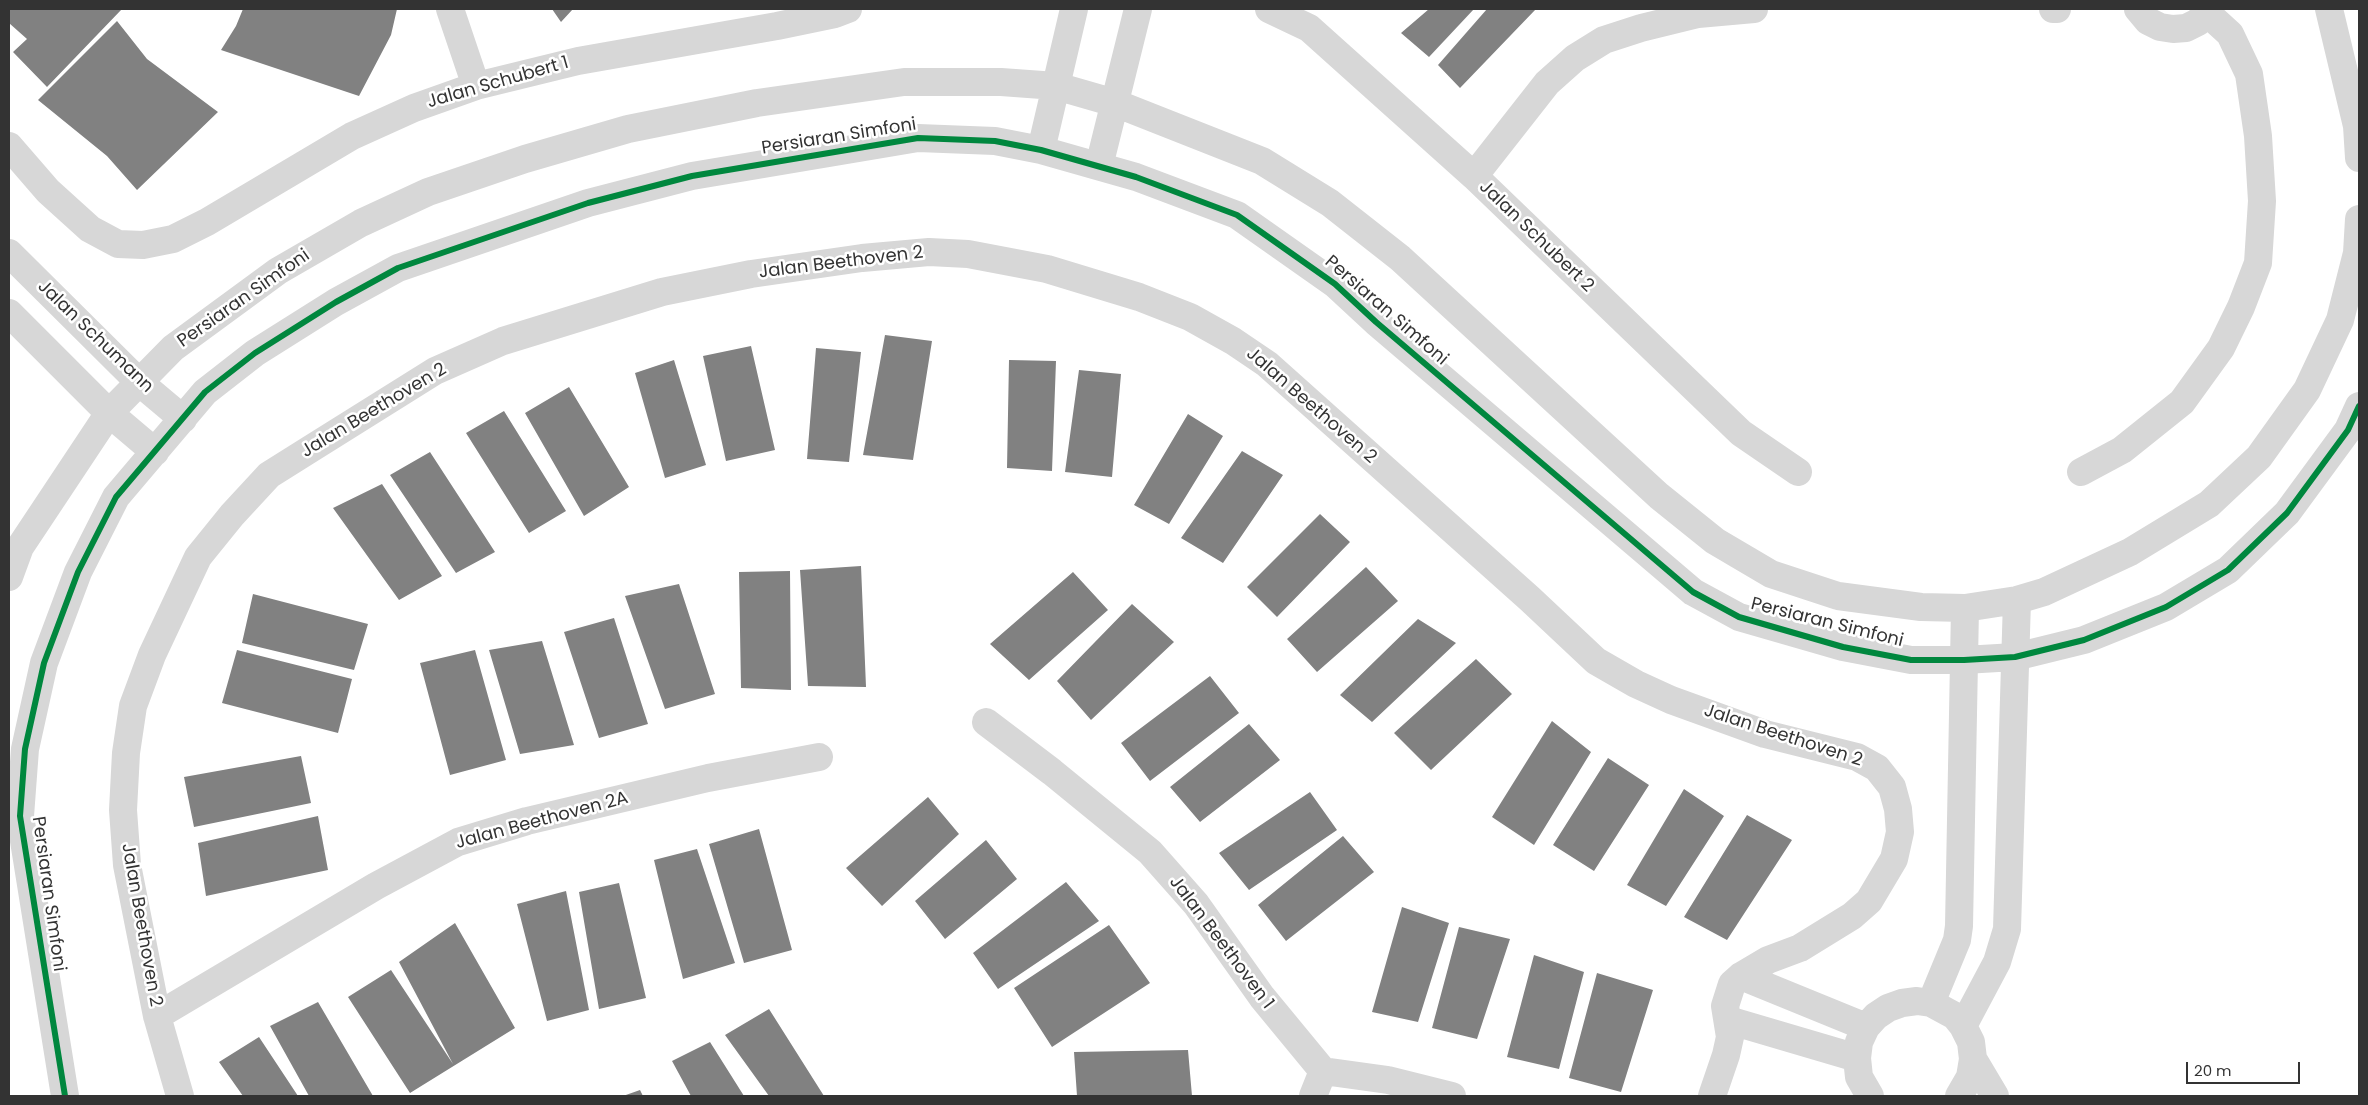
<!DOCTYPE html>
<html>
<head>
<meta charset="utf-8">
<style>
	body { margin:0 }
	#map { position:relative; width:2368px; height:1105px; overflow:hidden; background:#fff; font-family:Poppins,sans-serif }
	canvas { display:block }
	.frame { position:absolute; inset:0; border:10px solid #333; pointer-events:none }
	.scale { position:absolute; left:2186px; top:1062px; width:114px; height:22px; box-sizing:border-box; border:2px solid #333; border-top:0; padding-left:6px; font-size:15px; line-height:18px; white-space:nowrap; color:#333; -webkit-text-stroke:4px #fff; paint-order:stroke }
</style>
</head>
<body>
<div id="map">
<canvas width="2368" height="1105"></canvas>
<div class="frame"></div>
<div class="scale">20 m</div>
</div>
<script>
const ctx = document.querySelector('canvas').getContext('2d');
ctx.lineJoin = 'round';
function fill(path, color) {
  ctx.fillStyle = color;
  ctx.fill(path, 'evenodd');
}
function toPath(rows) {
  const path = new Path2D();
  for (const r of rows) {
    path.moveTo(r[0], r[1]);
    for (let i = 2; i < r.length; i += 2) path.lineTo(r[i], r[i + 1]);
  }
  return path;
}
function stroke(path, color, width, dash) {
  ctx.strokeStyle = color;
  ctx.lineWidth = width;
  ctx.lineCap = dash ? 'butt' : 'round';
  ctx.setLineDash(dash || []);
  ctx.stroke(path);
}
function write(font, color, halo, rows, align = 'center') {
  ctx.font = font + ' Poppins,sans-serif';
  ctx.lineWidth = 5;
  ctx.setLineDash([]);
  ctx.textBaseline = 'middle';
  ctx.strokeStyle = halo;
  ctx.fillStyle = color;
  for (const [text, x, y, turn = 0] of rows) {
    ctx.save();
    ctx.translate(x, y);
    ctx.rotate((+turn || 0) * Math.PI / 180);
    ctx.textAlign = isNaN(turn) ? turn : align;
    if (halo) ctx.strokeText(text, 0, 0);
    ctx.fillText(text, 0, 0);
    ctx.restore();
  }
}
fill(toPath([
	[9,9,122,9,47,87,13,52,27,39,9,23],
	[243,9,397,9,391,35,359,96,221,50,236,26],
	[552,9,573,9,561,22],
	[1429,9,1474,9,1429,57,1401,33],
	[1487,9,1536,9,1460,88,1438,65],
	[117,21,147,59,218,112,137,190,107,156,38,100],
	[885,335,932,341,913,460,863,455],
	[751,346,775,450,726,461,703,356],
	[816,348,861,352,849,462,807,459],
	[674,360,706,465,665,478,635,373],
	[1009,360,1056,361,1052,471,1007,468],
	[1079,370,1121,374,1112,477,1065,472],
	[569,387,629,487,584,516,525,413],
	[504,411,566,511,529,533,466,433],
	[1188,414,1223,436,1169,524,1134,505],
	[1242,451,1283,475,1223,563,1181,538],
	[430,452,495,552,456,573,390,475],
	[382,484,442,576,399,600,333,508],
	[1320,514,1350,542,1277,617,1247,587],
	[861,566,866,687,808,686,800,570],
	[1366,567,1398,601,1317,672,1287,639],
	[790,571,791,690,741,688,739,572],
	[1073,572,1108,610,1029,680,990,644],
	[679,584,715,694,665,709,625,596],
	[253,594,368,624,354,670,242,643],
	[1132,604,1174,642,1091,720,1057,681],
	[614,618,648,724,599,738,564,632],
	[1418,619,1456,643,1372,722,1340,695],
	[542,641,574,745,520,754,489,650],
	[237,650,352,679,338,733,222,703],
	[475,650,506,760,450,775,420,663],
	[1476,659,1512,694,1431,770,1394,733],
	[1210,676,1239,713,1150,781,1121,743],
	[1552,721,1591,752,1534,845,1492,817],
	[1249,724,1280,760,1200,822,1170,787],
	[301,756,311,803,194,827,184,777],
	[1608,758,1649,785,1594,871,1553,845],
	[1684,789,1724,816,1666,906,1627,885],
	[1310,792,1337,830,1249,890,1219,853],
	[928,797,959,834,882,906,846,868],
	[1747,815,1792,840,1727,940,1684,917],
	[318,816,328,870,206,896,198,843],
	[759,829,792,950,744,963,709,844],
	[1343,836,1374,872,1286,941,1258,905],
	[986,840,1017,879,945,939,915,901],
	[697,849,735,963,683,979,654,860],
	[1066,882,1099,921,998,989,973,953],
	[619,883,646,998,599,1009,579,892],
	[566,891,589,1010,547,1021,517,904],
	[1402,907,1449,923,1418,1022,1372,1012],
	[455,923,515,1028,410,1093,348,997,391,970,453,1064,399,962],
	[1109,925,1150,983,1052,1047,1014,988],
	[1459,927,1510,939,1477,1039,1432,1028],
	[1534,955,1584,972,1559,1069,1507,1057],
	[1597,973,1653,990,1621,1092,1569,1078],
	[318,1002,373,1096,309,1096,270,1026],
	[769,1009,824,1096,769,1096,725,1035],
	[259,1037,298,1096,243,1096,219,1062],
	[710,1042,744,1096,691,1096,672,1061],
	[1188,1050,1192,1096,1077,1096,1074,1052],
	[640,1090,643,1096,623,1096]
]), '#818181');
stroke(toPath([
	[450,9,476,86],
	[1269,9,1309,28,1474,176,1741,433,1798,472],
	[2053,9,2057,9],
	[2138,9,2148,21,2160,27,2173,29,2186,28,2198,22,2209,9],
	[2329,9,2357,126,2359,158],
	[9,146,48,191,90,229,118,244,143,245,173,239,207,222,352,136,414,108,476,86,578,61,777,26,835,14,848,9],
	[1041,150,1074,9],
	[1099,166,1138,9],
	[1474,176,1547,83,1575,58,1604,40,1641,28,1698,14,1754,9],
	[9,253,139,382,183,419],
	[9,313,109,413,155,452],
	[2081,472,2122,450,2182,402,2221,348,2241,307,2258,263,2262,201,2258,136,2249,74,2230,34,2207,13],
	[9,577,20,547,109,413,173,348,278,271,361,223,428,192,525,159,628,129,757,103,904,82,1001,82,1056,86,1115,103,1262,161,1330,203,1400,258,1659,496,1715,541,1771,574,1838,596,1921,607,1965,608,2017,600,2044,592,2130,552,2209,504,2259,457,2307,390,2340,320,2357,253,2359,219],
	[986,722,1052,772,1150,852,1196,904,1262,997,1323,1071,1388,1080,1452,1096],
	[1741,976,1866,1027],
	[1931,1003,1957,940,1959,926,1965,608],
	[157,1016,376,886,458,842,527,821,708,778,819,757],
	[1728,1020,1857,1058],
	[1963,1026,1997,962,2007,929,2017,600],
	[1973,1059,1995,1096],
	[65,1096,20,816,25,749,44,663,78,572,116,497,205,392,255,353,336,302,398,268,588,203,692,176,918,138,995,141,1041,150,1136,177,1237,215,1335,284,1376,322,1693,592,1739,617,1843,647,1911,660,1964,660,2015,657,2084,640,2166,607,2228,570,2287,513,2348,430,2359,406],
	[180,1096,157,1016,127,865,123,810,126,753,133,706,152,655,198,557,232,515,269,475,312,448,435,371,503,341,662,292,751,274,862,258,929,252,968,254,1047,269,1139,297,1190,317,1233,341,1267,364,1530,599,1596,661,1636,684,1671,700,1765,734,1857,757,1877,768,1892,787,1898,809,1900,832,1894,859,1869,901,1852,916,1800,948,1768,960,1741,976,1732,984,1725,1006,1730,1037,1726,1055,1712,1096],
	[1313,1096,1323,1071],
	[1870,1096,1859,1077,1857,1058,1859,1042,1866,1027,1876,1016,1888,1008,1902,1003,1917,1001,1931,1003,1955,1016,1963,1026,1971,1042,1973,1059,1970,1077,1959,1096]
]), '#d7d7d7', 28);
stroke(toPath([
	[65,1096,20,816,25,749,44,663,78,572,116,497,205,392,255,353,336,302,398,268,588,203,692,176,918,138,995,141,1041,150,1136,177,1237,215,1335,284,1376,322,1693,592,1739,617,1843,647,1911,660,1964,660,2015,657,2084,640,2166,607,2228,570,2287,513,2348,430,2359,406]
]), '#00873e', 6);
write('18px', '#333', '#fff', [
	["Jalan Schubert 1",498,83,-16],
	["Persiaran Simfoni",839,137,-9],
	["Jalan Schubert 2",1536,237,44],
	["Jalan Beethoven 2",841,263,-7],
	["Persiaran Simfoni",244,299,-35],
	["Persiaran Simfoni",1386,311,41],
	["Jalan Schumann",95,337,44],
	["Jalan Beethoven 2",1311,406,41],
	["Jalan Beethoven 2",374,411,-31],
	["Persiaran Simfoni",1827,623,14],
	["Jalan Beethoven 2",1783,736,18],
	["Jalan Beethoven 2A",542,821,-15],
	["Persiaran Simfoni",48,894,82],
	["Jalan Beethoven 2",141,925,80],
	["Jalan Beethoven 1",1221,943,53]
]);
</script>
</body>
</html>
